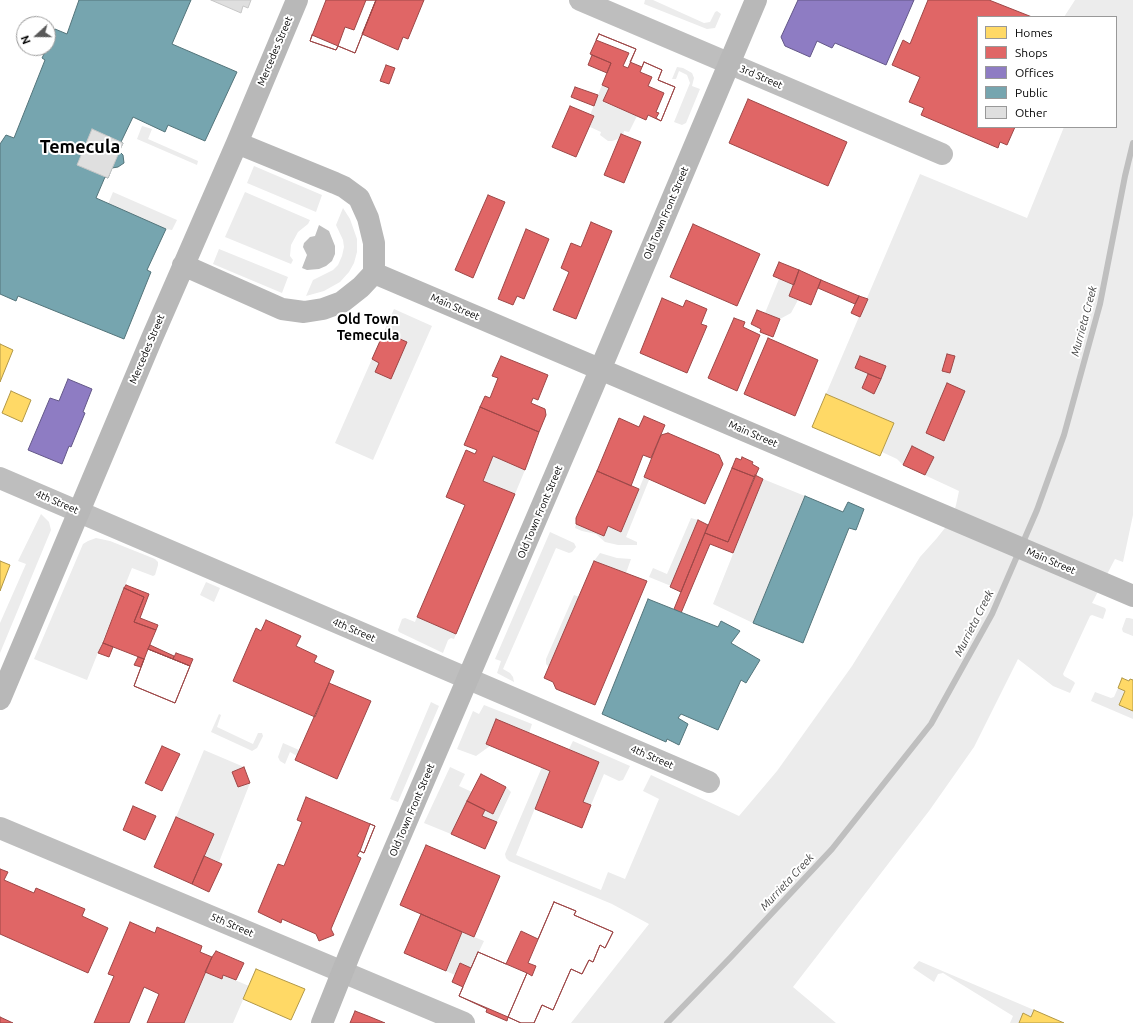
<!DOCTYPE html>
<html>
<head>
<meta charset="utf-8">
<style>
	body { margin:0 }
	#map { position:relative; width:1133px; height:1023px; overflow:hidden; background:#fff; font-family:Ubuntu,sans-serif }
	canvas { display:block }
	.legend { position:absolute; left:977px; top:16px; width:140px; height:112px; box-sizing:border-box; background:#fff; border:1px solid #999; margin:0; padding:5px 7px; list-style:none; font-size:12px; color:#000 }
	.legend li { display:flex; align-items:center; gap:8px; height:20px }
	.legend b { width:20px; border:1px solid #999 }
	.north { position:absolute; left:16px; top:16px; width:40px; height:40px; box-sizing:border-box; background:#fff; border:1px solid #999; border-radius:50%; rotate:249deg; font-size:11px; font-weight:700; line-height:16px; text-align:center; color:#000 }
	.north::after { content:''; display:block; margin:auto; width:14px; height:18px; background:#595959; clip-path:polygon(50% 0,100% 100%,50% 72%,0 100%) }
</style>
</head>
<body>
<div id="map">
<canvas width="1133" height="1023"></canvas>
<ul class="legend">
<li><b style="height:11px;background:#ffd966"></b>Homes</li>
<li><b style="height:11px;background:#e06666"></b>Shops</li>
<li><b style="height:11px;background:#8e7cc3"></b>Offices</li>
<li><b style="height:11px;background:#76a5af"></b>Public</li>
<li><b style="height:11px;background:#dfdfdf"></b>Other</li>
</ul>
<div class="north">N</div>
</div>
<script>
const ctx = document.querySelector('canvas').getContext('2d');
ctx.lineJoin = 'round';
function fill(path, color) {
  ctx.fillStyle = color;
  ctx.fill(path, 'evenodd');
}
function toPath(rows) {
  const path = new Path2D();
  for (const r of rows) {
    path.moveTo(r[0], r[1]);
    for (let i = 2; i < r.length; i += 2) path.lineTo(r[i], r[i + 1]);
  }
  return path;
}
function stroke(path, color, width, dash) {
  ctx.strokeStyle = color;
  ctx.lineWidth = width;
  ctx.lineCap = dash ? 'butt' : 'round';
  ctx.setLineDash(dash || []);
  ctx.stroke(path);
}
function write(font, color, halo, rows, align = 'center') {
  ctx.font = font + ' Ubuntu,sans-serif';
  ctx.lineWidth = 4;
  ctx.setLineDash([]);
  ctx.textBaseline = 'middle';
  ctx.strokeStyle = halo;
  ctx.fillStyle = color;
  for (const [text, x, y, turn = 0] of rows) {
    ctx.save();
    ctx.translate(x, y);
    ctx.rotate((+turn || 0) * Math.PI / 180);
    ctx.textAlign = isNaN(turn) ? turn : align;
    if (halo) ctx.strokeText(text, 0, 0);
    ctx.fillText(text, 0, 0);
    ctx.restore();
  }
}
fill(toPath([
	[645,0,653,0,704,23,710,22,715,12,717,11,721,14,715,28,707,29,644,4],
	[1075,0,1133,0,1133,515,1123,562,1115,559,1092,603,1105,608,1106,610,1103,619,1092,615,1090,616,1063,674,1064,676,1073,681,1075,683,1070,693,1053,686,1018,659,974,747,929,811,793,987,836,1023,571,1023,649,924,612,904,509,861,506,858,505,854,542,767,550,771,516,855,601,890,608,872,625,879,659,799,643,791,651,775,739,816,777,771,852,666,920,557,937,538,952,519,956,505,959,491,903,465,897,459,882,452,894,423,826,394,920,174,1027,218,1064,127,1116,127,1116,17,1064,17],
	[677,67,683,68,692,73,694,78,692,86,700,89,686,123,682,125,674,122,690,83,687,75,679,71,676,79,672,79],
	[602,85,609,88,603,102,637,116,629,132,624,131,623,135,621,134,618,139,612,141,608,141,600,135,601,132,590,127,594,116,590,115],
	[142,126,152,129,148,139,198,161,197,165,137,139],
	[254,166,322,195,316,212,247,183],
	[113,192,177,220,172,230,166,229,108,204],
	[245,192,310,220,308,224,298,232,291,245,290,256,293,260,291,264,225,237],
	[343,208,350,219,357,239,357,252,354,263,349,272,340,282,324,291,306,296,313,280,333,270,338,265,342,256,344,247,343,240,336,225],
	[219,249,288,277,282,293,213,264],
	[779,279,794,285,789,296,798,300,791,313,780,319,765,313],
	[394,309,432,326,373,460,335,443],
	[493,456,525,470,515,494,483,481],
	[644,477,649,480,626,537,637,542,637,545,618,545,605,542,596,534,582,531,575,528,576,524,608,526,621,532],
	[763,479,805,496,753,623,713,604],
	[41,514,49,522,51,530,0,653,0,623,26,564,18,561],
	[691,518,698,520,671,586,649,577,653,568,667,574],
	[550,532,574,543,576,547,572,552,569,553,556,548,503,669,510,673,513,677,514,682,497,673,501,661,495,659],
	[96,538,110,541,155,559,158,562,158,565,155,575,153,576,132,568,87,680,34,659,83,544,88,541],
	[600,553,617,558,631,559,626,573,594,561],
	[206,582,220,588,214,602,200,595],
	[574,595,579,597,549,667,546,664,546,659],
	[417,617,456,634,454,639,451,638,448,640,443,653,399,632,398,630,402,619,405,618,415,622],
	[1126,618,1129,618,1133,619,1133,636,1123,632,1122,629],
	[1118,688,1125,691,1119,705,1133,711,1133,719,1091,701,1095,692,1111,698,1114,697],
	[431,702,439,706,398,802,390,799],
	[484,705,532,724,529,733,496,720,486,744,490,746,476,756,457,749,473,711,479,714],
	[219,714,221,715,217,727,253,744,258,733,262,733,263,736,257,748,252,751,248,749,211,732],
	[573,741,630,766,623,780,619,781,604,774,591,805,583,802,599,762,569,749],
	[283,743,299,750,297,756,290,752,285,764,280,761,278,757],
	[204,750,244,767,250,783,219,862,204,856,176,817],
	[450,767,465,774,459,786,472,792,451,834,424,823],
	[506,787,511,792,497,822,482,816,485,810,493,814],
	[462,932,484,941,471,968,461,963,455,975,446,971],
	[919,961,1034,1010,1031,1017,1024,1013,1019,1023,1010,1023,1013,1016,943,973,938,974,934,982,913,968],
	[205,972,221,979,223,975,249,986,233,1023,184,1023]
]), '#ececec');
fill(toPath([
	[319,225,329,231,335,246,335,254,332,261,326,266,319,269,307,270,302,268,307,255,303,247,304,243,310,237,315,236]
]), '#bfbfbf');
const homes = toPath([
	[0,344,13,350,0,382,0,344],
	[11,391,31,400,22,422,2,413,11,391],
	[826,394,894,423,880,456,812,427,826,394],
	[0,561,10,565,0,591,0,561],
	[1122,678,1129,681,1130,679,1133,680,1133,711,1119,705,1125,691,1118,688,1122,678],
	[256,969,305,989,291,1020,243,999,256,969],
	[1034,1010,1064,1023,1019,1023,1023,1013,1031,1017,1034,1010]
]);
fill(homes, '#ffd966');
stroke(homes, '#b29847', 1);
const shops = toPath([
	[326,0,376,0,355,53,338,46,336,50,310,41,326,0],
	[366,0,376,0,355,53,338,46,345,27,354,30,366,0],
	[376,0,424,0,408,39,403,37,398,50,362,34,376,0],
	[928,0,989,0,1032,17,978,17,978,127,1015,127,1007,145,1000,142,998,148,921,115,924,108,909,102,920,77,892,65,903,40,910,44,928,0],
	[599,34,636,49,630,62,642,67,644,62,662,70,658,80,675,87,661,121,648,115,646,120,603,101,609,88,602,85,611,63,590,54,599,34],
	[599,34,636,49,628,68,623,66,629,53,596,40,599,34],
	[312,35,338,46,336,50,310,41,312,35],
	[592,55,611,63,607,73,588,65,592,55],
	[644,62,662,70,658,80,675,87,661,121,656,118,659,113,656,112,664,93,648,86,652,77,640,72,644,62],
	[386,65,395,68,389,84,380,81,386,65],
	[575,87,598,95,594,106,571,97,575,87],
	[748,99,847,142,828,186,729,143,748,99],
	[570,106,594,116,576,157,552,147,570,106],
	[621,134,641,142,624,183,604,175,621,134],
	[488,195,505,202,473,278,455,270,488,195],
	[591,222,612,231,576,319,553,310,569,272,561,268,571,243,581,247,591,222],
	[693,224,760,254,737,306,670,277,693,224],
	[526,229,549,239,524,299,517,296,513,305,498,299,526,229],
	[779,262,799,270,794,285,773,276,779,262],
	[799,270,821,280,811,305,789,296,799,270],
	[821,280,859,296,855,304,818,288,821,280],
	[859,296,868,299,860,317,851,313,859,296],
	[662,298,683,307,686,300,707,309,701,324,707,326,687,373,640,353,662,298],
	[757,310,780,319,773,337,760,332,761,329,751,324,757,310],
	[734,318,745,322,743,327,760,335,737,391,708,378,734,318],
	[384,332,407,342,391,379,375,372,379,363,372,359,384,332],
	[768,338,818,360,795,416,744,394,768,338],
	[947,354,955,356,950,373,942,371,947,354],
	[501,356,548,375,538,400,533,398,531,403,545,409,546,415,539,432,480,407,485,396,490,398,498,378,492,376,501,356],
	[860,356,886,366,881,379,855,368,860,356],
	[868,374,881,379,874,394,862,388,868,374],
	[947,383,965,391,944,441,926,433,947,383],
	[480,407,539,432,525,470,493,456,483,481,515,494,456,634,417,617,465,505,446,497,466,450,475,454,477,450,464,445,480,407],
	[644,416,665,425,651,458,643,455,631,486,597,471,619,418,639,427,644,416],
	[668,433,719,455,723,464,705,504,644,477,661,435,668,433],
	[912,446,934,457,925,475,903,465,912,446],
	[742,457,753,462,752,464,759,468,755,477,732,468,736,458,741,460,742,457],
	[732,468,755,477,728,542,705,533,732,468],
	[597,471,639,489,621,532,608,526,604,536,576,524,576,518,597,471],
	[755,475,763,479,733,553,710,544,681,613,674,609,705,533,728,542,755,475],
	[698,520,708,525,681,592,670,587,698,520],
	[594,561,647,581,595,705,556,689,553,682,544,678,594,561],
	[126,585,149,594,140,618,158,625,156,630,134,622,144,597,124,588,126,585],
	[124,588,144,597,134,622,156,630,148,649,190,666,175,703,134,686,144,659,103,643,124,588],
	[266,620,301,636,296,646,317,656,314,662,334,671,315,717,233,681,256,628,261,631,266,620],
	[103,643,113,647,109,657,98,653,103,643],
	[150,645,174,656,173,659,148,649,150,645],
	[148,649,190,666,175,703,134,686,148,649],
	[176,653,193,659,190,666,173,659,176,653],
	[138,657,144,659,141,667,134,665,138,657],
	[329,683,371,701,337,779,295,760,329,683],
	[496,719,599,762,583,802,591,805,582,828,535,809,550,771,486,744,496,719],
	[162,746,180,754,162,791,145,783,162,746],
	[244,767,250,783,238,787,232,772,244,767],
	[481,774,506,787,493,814,467,801,481,774],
	[306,797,375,826,364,853,360,851,357,856,361,858,331,929,334,935,319,941,316,934,282,919,281,923,258,912,278,864,284,866,302,822,297,820,306,797],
	[467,801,485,810,482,816,497,822,485,849,451,834,467,801],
	[133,806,156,816,145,840,123,830,133,806],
	[176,817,214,834,192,884,154,867,176,817],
	[370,824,375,826,364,853,360,851,370,824],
	[426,845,500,876,474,937,400,905,426,845],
	[204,856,222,864,209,892,192,884,204,856],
	[0,869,8,872,4,880,34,893,36,888,85,909,82,916,108,928,88,973,0,934,0,869],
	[554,902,576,911,574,915,613,932,605,948,600,945,593,962,589,960,582,974,571,969,553,1010,542,1005,534,1023,521,1023,508,1017,507,1021,486,1012,487,1009,459,996,463,987,452,982,460,963,471,968,478,952,506,964,521,931,538,939,554,902],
	[554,902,576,911,574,915,613,932,605,948,600,945,593,962,589,960,582,974,571,969,553,1010,542,1005,534,1023,521,1023,508,1017,527,973,532,976,536,966,528,963,554,902],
	[421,914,462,932,446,971,404,953,421,914],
	[130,922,155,933,157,927,202,946,200,952,212,957,184,1023,147,1023,159,994,144,987,129,1023,94,1023,114,976,108,974,130,922],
	[216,951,244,963,236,980,223,975,222,979,205,972,212,957,216,951],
	[478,952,527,973,508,1017,459,996,478,952],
	[355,1011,368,1016,385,1023,350,1023,355,1011],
	[0,1017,13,1023,0,1023,0,1017]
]);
fill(shops, '#e06666');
stroke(shops, '#9d4747', 1);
const offices = toPath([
	[798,0,914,0,886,65,835,43,832,48,817,41,810,57,785,46,781,37,798,0],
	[68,379,92,389,83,412,85,413,71,447,69,446,62,464,28,450,50,398,59,401,68,379]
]);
fill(offices, '#8e7cc3');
stroke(offices, '#635788', 1);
const public = toPath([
	[79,0,191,0,172,44,237,72,205,141,168,125,165,132,133,117,121,142,123,143,119,151,123,155,124,163,118,167,112,168,108,178,105,177,96,198,166,229,147,270,151,272,124,339,18,296,16,301,0,294,0,144,6,135,14,138,45,60,42,58,47,48,48,48,48,45,55,29,67,34,79,0],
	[805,496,843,512,848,502,864,509,856,530,849,528,803,643,753,623,805,496],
	[648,599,718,627,721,621,740,631,731,643,760,660,746,683,741,680,718,730,681,714,678,718,688,724,679,745,667,739,666,742,602,714,648,599]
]);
fill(public, '#76a5af');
stroke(public, '#53747a', 1);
stroke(toPath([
	[667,1023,731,957,832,849,931,724,992,614,1037,510,1064,435,1100,304,1125,176,1133,143]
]), '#bfbfbf', 6);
const building = toPath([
	[211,0,251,0,248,8,243,6,241,13,211,0],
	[92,129,123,143,108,178,77,165,92,129]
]);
fill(building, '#dfdfdf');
stroke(building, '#c7c7c7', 1);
stroke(toPath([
	[580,0,942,154],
	[0,478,709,782],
	[0,828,464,1023]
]), '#bebebe', 22);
stroke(toPath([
	[183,265,282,309,304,312,323,309,342,302,361,287,374,273,374,243,368,218,359,198,344,187,335,183,237,143],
	[374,273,1133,596],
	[0,699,152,338,237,143,297,0],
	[322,1023,350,953,592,389,756,0]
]), '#b8b8b8', 22);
write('10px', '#000', '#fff', [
	["Mercedes Street",275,51,-67],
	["3rd Street",761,77,23],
	["Old Town Front Street",666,213,-67],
	["Main Street",455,307,23],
	["Mercedes Street",147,349,-67],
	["Main Street",753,434,23],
	["4th Street",57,502,23],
	["Old Town Front Street",540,512,-67],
	["Main Street",1051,561,23],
	["4th Street",354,630,23],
	["4th Street",652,757,23],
	["Old Town Front Street",412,810,-67],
	["5th Street",232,925,23]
]);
write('italic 11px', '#444', '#fff', [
	["Murrieta Creek",1084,321,-75],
	["Murrieta Creek",974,623,-63],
	["Murrieta Creek",787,882,-47]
]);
write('bold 14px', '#000', '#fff', [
	["Old Town",368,319],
	["Temecula",368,335]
]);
write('bold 18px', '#000', '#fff', [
	["Temecula",80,147]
]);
</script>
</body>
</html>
